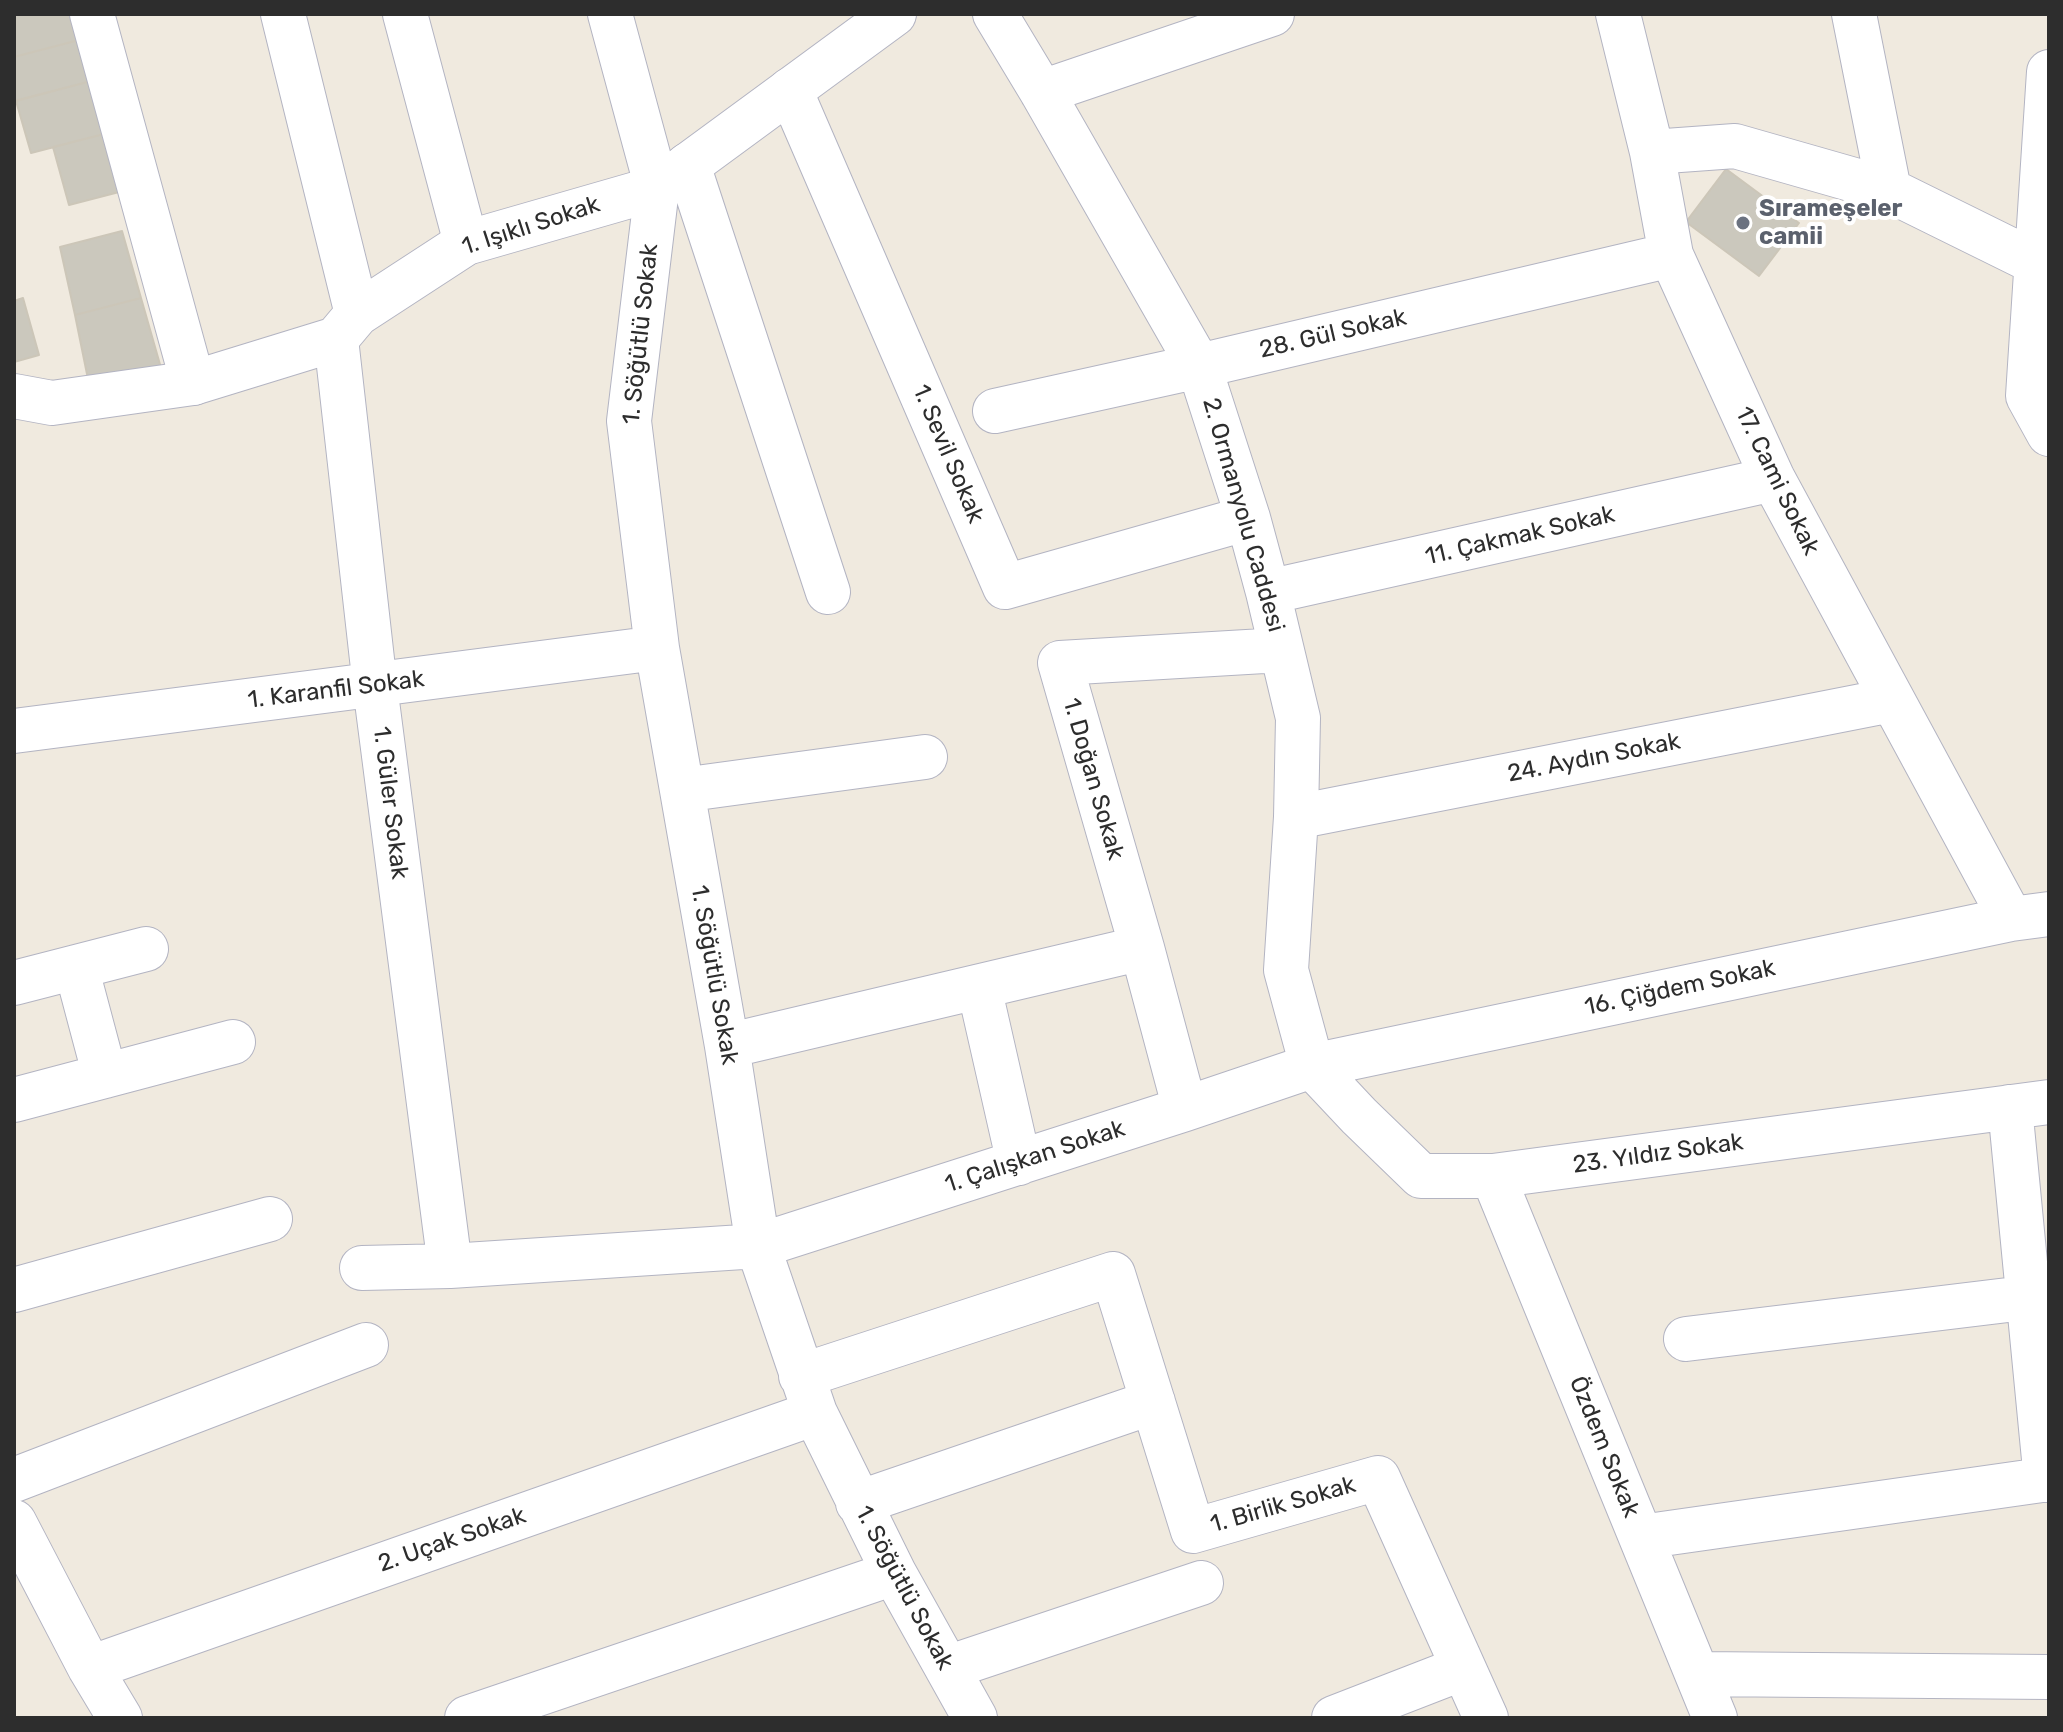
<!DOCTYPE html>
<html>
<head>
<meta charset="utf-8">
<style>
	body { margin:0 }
	#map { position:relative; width:2063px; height:1732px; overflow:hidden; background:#f0eadf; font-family:Rubik,sans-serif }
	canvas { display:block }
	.frame { position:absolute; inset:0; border:16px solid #2d2d2d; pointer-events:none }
</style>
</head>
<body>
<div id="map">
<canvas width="2063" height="1732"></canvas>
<div class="frame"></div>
</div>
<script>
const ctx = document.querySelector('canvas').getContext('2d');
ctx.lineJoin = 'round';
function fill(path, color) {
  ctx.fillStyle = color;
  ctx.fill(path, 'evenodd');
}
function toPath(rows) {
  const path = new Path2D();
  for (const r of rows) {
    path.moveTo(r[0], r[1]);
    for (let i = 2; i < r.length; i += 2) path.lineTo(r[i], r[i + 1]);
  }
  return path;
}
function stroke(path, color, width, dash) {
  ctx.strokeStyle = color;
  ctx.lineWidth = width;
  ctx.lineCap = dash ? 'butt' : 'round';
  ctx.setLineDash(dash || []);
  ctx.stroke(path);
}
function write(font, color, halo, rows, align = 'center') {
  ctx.font = font + ' Rubik,sans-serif';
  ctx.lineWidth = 8;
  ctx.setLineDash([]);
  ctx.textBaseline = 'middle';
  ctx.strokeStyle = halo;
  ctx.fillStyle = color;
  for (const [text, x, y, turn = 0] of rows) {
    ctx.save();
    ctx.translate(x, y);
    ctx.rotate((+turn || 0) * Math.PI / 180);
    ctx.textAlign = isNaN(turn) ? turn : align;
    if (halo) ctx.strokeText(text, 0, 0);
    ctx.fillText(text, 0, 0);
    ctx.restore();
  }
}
const building = toPath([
	[14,14,77,14,83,39,14,57,14,14],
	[83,39,95,80,14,101,14,57,83,39],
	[95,80,108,133,31,153,16,101,95,80],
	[108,133,123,191,69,205,53,147,108,133],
	[1726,169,1799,223,1759,276,1686,222,1726,169],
	[122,231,141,298,75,315,60,247,122,231],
	[23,298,39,355,14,362,14,301,23,298],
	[141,298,161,368,88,379,75,315,141,298]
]);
fill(building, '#cbc8bd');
stroke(building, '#ccc6b8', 2);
const street = toPath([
	[92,14,193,383],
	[283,14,357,314],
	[405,14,466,243],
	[610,14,657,188,629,421,657,648,727,1046,758,1246,815,1413,894,1573,975,1718],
	[995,14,1042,92,1199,366,1248,518,1268,592,1298,718,1296,817,1286,970,1312,1066,1359,1116,1421,1176,1493,1176,2049,1102],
	[1618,14,1652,152,1671,255,1773,479,2011,919],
	[1854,14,1889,190],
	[2049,72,2028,396,2049,434],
	[790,90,1005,587,1248,518],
	[1042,92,1272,14],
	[1652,152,1735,146,1889,190,2049,269],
	[688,165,828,592],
	[336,339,375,686,450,1266],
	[995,411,1199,366,1671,255],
	[1268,592,1773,479],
	[14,731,657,648],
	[682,790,925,757],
	[1296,817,1892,700],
	[76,967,105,1076],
	[14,983,146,949],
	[979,987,1019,1163],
	[727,1046,1142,948],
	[14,1100,233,1042],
	[2010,1107,2046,1480],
	[1185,1109,1142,948,1060,663,1281,650],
	[1493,1176,1715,1718],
	[362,1268,450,1266,758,1246,1185,1109,1312,1066,2011,919,2049,914],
	[14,1290,270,1219],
	[1686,1339,2049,1295],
	[801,1376,1113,1274,1193,1531,1378,1478,1486,1718],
	[14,1480,366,1345],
	[858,1503,1153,1402],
	[14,1522,90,1668,120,1718],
	[1641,1537,2049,1479],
	[90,1668,815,1413],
	[947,1668,1201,1583],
	[1697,1674,2049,1677],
	[467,1718,894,1573],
	[1334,1718,1463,1668]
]);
const secondary = toPath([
	[14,396,52,403,193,383,336,339,357,314,466,243,657,188,894,14]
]);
stroke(street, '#b3b4c2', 46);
stroke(secondary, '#b3b4c2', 46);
stroke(street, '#fff', 44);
stroke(secondary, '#fff', 44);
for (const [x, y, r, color] of [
	[1743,223,8,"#6b7280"]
]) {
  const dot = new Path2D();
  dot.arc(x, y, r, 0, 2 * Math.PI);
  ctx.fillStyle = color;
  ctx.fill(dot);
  stroke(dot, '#fff', 3);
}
write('bold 24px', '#5b616d', '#fff', [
	["Sırameşeler",1759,209],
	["camii",1759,237]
], 'left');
write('24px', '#2d2d2d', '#fff', [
	["1. Işıklı Sokak",531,226,-18],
	["1. Söğütlü Sokak",641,334,-84],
	["28. Gül Sokak",1333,334,-13],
	["1. Sevil Sokak",948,454,67],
	["17. Cami Sokak",1777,481,64],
	["2. Ormanyolu Caddesi",1243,515,74],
	["11. Çakmak Sokak",1520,536,-13],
	["1. Karanfil Sokak",336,690,-7],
	["24. Aydın Sokak",1594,758,-11],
	["1. Doğan Sokak",1093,779,74],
	["1. Güler Sokak",390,803,83],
	["1. Söğütlü Sokak",714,975,80],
	["16. Çiğdem Sokak",1680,988,-12],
	["23. Yıldız Sokak",1658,1154,-8],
	["1. Çalışkan Sokak",1035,1157,-18],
	["Özdem Sokak",1604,1447,68],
	["1. Birlik Sokak",1283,1505,-16],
	["2. Uçak Sokak",452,1540,-19],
	["1. Söğütlü Sokak",904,1588,62]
]);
</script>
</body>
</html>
